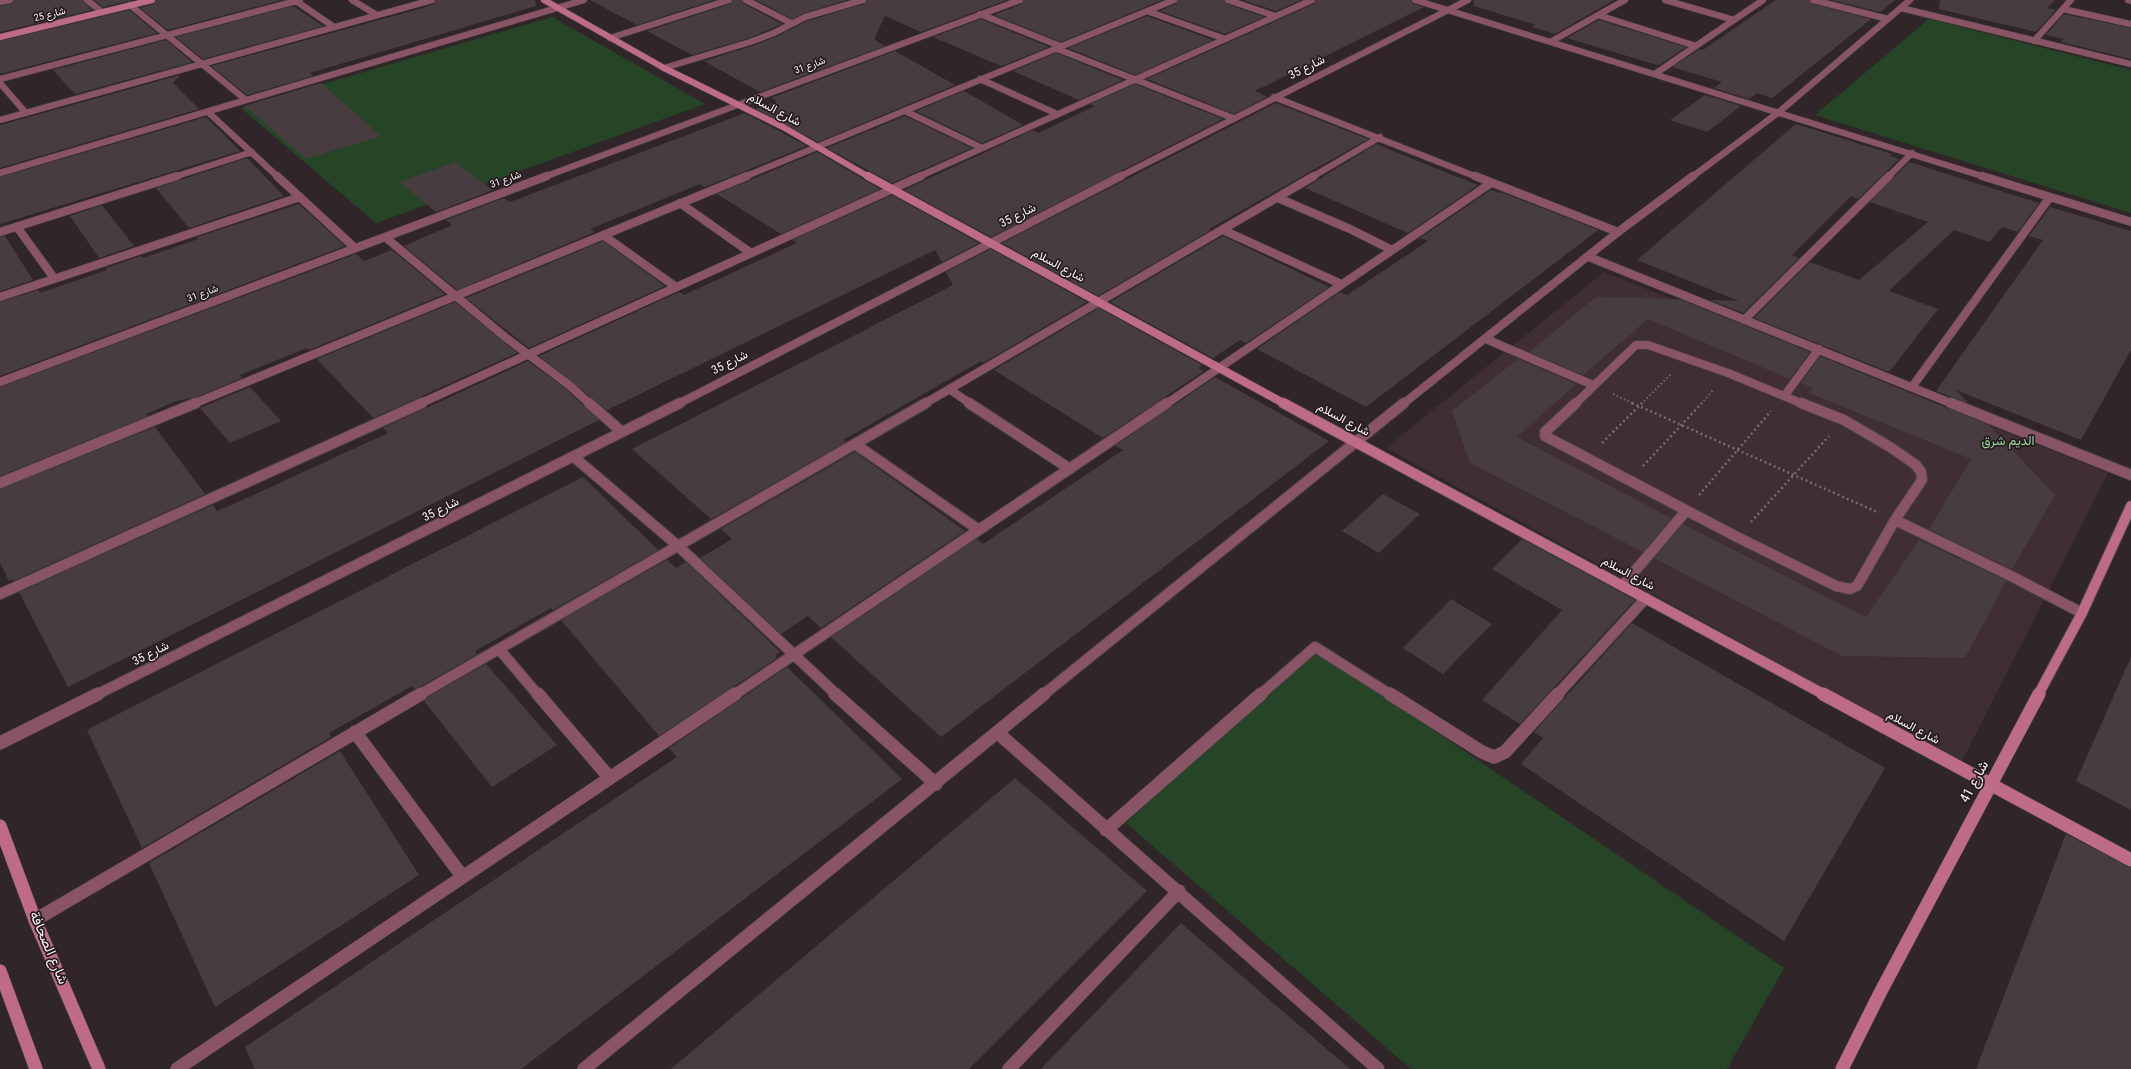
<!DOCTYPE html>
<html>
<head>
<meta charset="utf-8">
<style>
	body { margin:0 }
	canvas { display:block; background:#302629 }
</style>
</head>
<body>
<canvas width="2131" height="1069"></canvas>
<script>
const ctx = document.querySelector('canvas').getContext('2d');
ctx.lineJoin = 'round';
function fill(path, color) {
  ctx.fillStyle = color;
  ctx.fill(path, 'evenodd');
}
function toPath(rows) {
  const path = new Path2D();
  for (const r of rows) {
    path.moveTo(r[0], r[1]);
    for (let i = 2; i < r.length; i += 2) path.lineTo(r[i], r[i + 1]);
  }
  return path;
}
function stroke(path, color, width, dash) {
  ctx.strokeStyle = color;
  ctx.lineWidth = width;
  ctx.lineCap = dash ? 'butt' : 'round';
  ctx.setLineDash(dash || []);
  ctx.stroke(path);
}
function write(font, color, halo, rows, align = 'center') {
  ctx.font = font + ' "Roboto Condensed",Vazirmatn,sans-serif';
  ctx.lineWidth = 3.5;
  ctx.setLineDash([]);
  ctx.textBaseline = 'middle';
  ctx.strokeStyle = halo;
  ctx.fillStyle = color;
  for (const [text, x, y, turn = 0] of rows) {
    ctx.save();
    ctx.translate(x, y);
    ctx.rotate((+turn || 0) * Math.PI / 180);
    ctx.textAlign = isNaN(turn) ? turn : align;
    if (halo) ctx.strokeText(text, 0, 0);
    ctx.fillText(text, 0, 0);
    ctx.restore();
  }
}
fill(toPath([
	[1604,272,2108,473,1961,763,1386,448]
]), '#3f2e33');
fill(toPath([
	[552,17,705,104,376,223,241,108],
	[1929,19,2131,70,2131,213,1815,115],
	[1314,649,1784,968,1727,1069,1411,1069,1126,823]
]), '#254526');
fill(toPath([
	[14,0,83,0,92,10,0,32,0,6,11,4],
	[94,0,133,0,103,7],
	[156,0,282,0,168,30,140,8,153,4],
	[436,0,535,0,536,6,310,73,313,76,247,95,211,66,423,8,434,4],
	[590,0,714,0,637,25],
	[733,0,742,0,744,4,782,24,749,38,692,55,647,31,730,4],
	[756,0,847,0,804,13,792,19],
	[867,0,1007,0,921,32,885,16,874,39,885,46,760,92,704,61,752,46,776,37,807,21,864,4],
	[1024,0,1162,0,1061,42,994,15,1022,4],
	[1178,0,1224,0,1227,4,1264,17,1225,34,1160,11,1176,4],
	[1242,0,1301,0,1276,11],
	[1316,0,1411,0,1413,4,1424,7,1255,91,1267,97,1234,114,1147,79,1314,4],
	[1474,0,1614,0,1555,34,1532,27,1536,25,1474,6],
	[1776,0,1809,0,1812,4,1871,19,1772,98,1757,93,1749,99,1714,88,1722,82,1672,67,1700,49,1703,50,1713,43],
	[1831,0,1895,0,1880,12],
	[1940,0,2055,0,2047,8,2056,10,2036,32,1939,9],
	[293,6,323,26,203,59,176,37],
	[129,10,157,33,0,74,0,41],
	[2064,14,2131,28,2131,59,2061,42,2064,39,2046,35],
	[1147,16,1213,40,1135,75,1068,48],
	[981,19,1049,47,1001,66,933,37],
	[1599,20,1686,47,1661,64,1657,65,1567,38],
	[166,40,192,62,75,94,53,70],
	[895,51,955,85,818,142,756,109,777,101,771,98],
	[1056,53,1123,80,1079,100,1013,71],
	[180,75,173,83,199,109,0,168,0,125],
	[321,83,381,136,307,159,244,106],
	[1135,84,1223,119,991,237,904,190,1033,130,1038,133,1095,106,1090,104],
	[964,91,1023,125,982,143,916,111],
	[1705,95,1741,106,1707,132,1670,120],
	[1276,103,1368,139,1209,229,1211,230,1098,296,1002,243],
	[745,113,807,146,705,187,700,184,590,229,595,232,457,290,404,246,452,225,446,220,504,198,510,202],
	[905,116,972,148,892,183,827,148],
	[206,117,240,151,0,224,0,177],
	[1796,124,1892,154,1890,156,1899,159,1858,199,1851,196,1792,255,1799,258,1743,313,1710,300,1739,301,1637,260],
	[1376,144,1430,166,1478,185,1408,233,1305,188],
	[817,152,880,189,781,234,717,194],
	[247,158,284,196,189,228,156,188],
	[455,162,493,190,436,212,399,182],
	[1909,162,2039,203,2018,232,2002,227,1989,242,1954,230,1889,291,1938,309,1889,372,1754,318,1810,262,1859,280,1928,222,1870,202],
	[1491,190,1500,193,1501,192,1598,230,1366,407,1257,349,1340,292,1347,295,1428,241,1420,238],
	[892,195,979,243,942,262,935,250,607,410,539,356,679,292,684,295,797,243,792,240],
	[299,204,345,246,0,376,0,302,38,290,40,293,107,270,106,268,141,256,143,258,198,239,197,237],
	[102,205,134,246,99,258,70,216],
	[2050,207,2131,231,2131,350,2081,440,1956,390,1968,403,1936,391,2043,240,2029,236],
	[5,236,33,280,0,291,0,237],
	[1223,236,1329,287,1246,343,1240,340,1213,358,1110,302],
	[603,241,665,286,529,348,466,298],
	[991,249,1087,302,983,363,981,361,843,440,846,442,711,519,632,449,953,285,946,272],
	[392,250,445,294,309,350,307,348,240,375,242,378,197,397,176,401,146,414,148,416,0,476,0,387,356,254,364,261],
	[1596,297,1679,299,1810,352,1790,379,1648,319,1583,375,1529,352],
	[455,302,517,353,373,418,317,359],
	[1099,308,1202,365,1198,368,1204,371,1103,438,994,370],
	[1820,356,1989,425,2055,495,2012,569,1929,529,1971,459,1809,393,1813,388,1801,383],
	[1518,359,1576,384,1517,437,1671,518,1643,552,1470,463,1452,411],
	[528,361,566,389,599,420,68,687,19,592,213,505,217,511,236,503,388,433,383,428],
	[1215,377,1329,441,941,737,831,637,976,539,983,544,1123,450,1115,446],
	[250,387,281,421,230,443,200,408],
	[155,427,205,494,13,581,12,579,9,581,0,563,0,489],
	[855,452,965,531,821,628,808,616,781,634,700,558,732,539,721,529],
	[583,477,658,550,553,610,551,608,475,651,477,654,421,686,414,689,412,686,329,733,331,737,142,848,87,730],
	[1383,494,1420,514,1379,553,1342,531],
	[1683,524,1866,617,1919,540,2006,581,1965,658,1842,656,1654,558],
	[1522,539,1635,600,1520,724,1482,700,1562,610,1492,569],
	[667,560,676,568,686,562,780,652,775,655,777,658,659,736,561,620],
	[1451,599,1492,624,1443,674,1403,648],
	[1632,623,1885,768,1784,941,1521,764,1543,738,1534,732],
	[2131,657,2131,810,2076,781],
	[486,664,557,745,492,787,424,701,428,697],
	[787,667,902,779,521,1069,255,1069,245,1047,677,757,669,748],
	[340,751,419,875,215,1007,149,863],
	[1015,778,1147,891,969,1069,671,1069],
	[2066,834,2131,868,2131,1069,1976,1069],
	[1181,923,1258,990,1350,1069,1041,1069]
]), '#473c3f');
const laneFar1 = toPath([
	[1486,339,1593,385],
	[1785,395,1819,349],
	[1575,404,1636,345,1648,345,1728,373,1803,404]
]);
const lane = toPath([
	[1576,403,1545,432,1545,436,1737,537,1836,586,1850,589,1857,586,1895,520,1922,480,1921,472,1916,465,1890,447,1844,420,1801,403],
	[1895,520,2011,576,2082,613],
	[1623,585,1686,511]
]);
const streetFar3 = toPath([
	[87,0,102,12],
	[352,0,377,15],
	[746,0,791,23],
	[1228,0,1275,16],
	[1415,0,1985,177],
	[1665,0,1734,20],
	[1813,0,1888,19],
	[2128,0,2131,1],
	[296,1,334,27],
	[0,2,10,0],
	[130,5,246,100],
	[1901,8,2131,64],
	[2063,9,2131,24],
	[1147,11,1225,39],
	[980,14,1060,46],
	[1598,15,1696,46],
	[610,38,729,0],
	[1552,41,1625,0],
	[2034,41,2071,0],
	[1055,48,1233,118],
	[664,68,750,42,774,33,805,17,863,0],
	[1655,74,1763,0],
	[0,79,300,0],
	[980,79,1057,114],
	[0,83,26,113],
	[1274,97,1477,177],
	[905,111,982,148],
	[208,112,278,177],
	[0,120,432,0],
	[0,173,584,0],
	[174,177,252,152],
	[544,177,1020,0],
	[744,177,1174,0],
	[918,177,1312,0],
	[1119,177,1468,0],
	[1312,177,1380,137],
	[1692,177,1779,112,1910,0],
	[1888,177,1912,153]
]);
const streetFar2 = toPath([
	[277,176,355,248],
	[1475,176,1618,232],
	[1982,176,2131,222],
	[1278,198,1350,229,1392,250],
	[680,203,751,253],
	[17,227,54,278],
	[1223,230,1341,284],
	[0,232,177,176],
	[603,235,676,287],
	[385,237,505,337,569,385,590,404],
	[1589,257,1953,404],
	[0,297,300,197],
	[1744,320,1889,176],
	[0,382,547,176],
	[1912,387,2050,197],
	[949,389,971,404],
	[193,404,747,176],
	[419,404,921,176],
	[678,404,1121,176],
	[924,404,1314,176],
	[1166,404,1491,183],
	[1403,404,1618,232,1693,176]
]);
const streetFar1 = toPath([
	[589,403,622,432],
	[969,403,1070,469],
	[1951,403,2131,475],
	[855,444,979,530],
	[574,457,677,545,837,695],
	[0,483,196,403],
	[0,594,422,403],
	[499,649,538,695],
	[96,695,680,403],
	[419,695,926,403],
	[734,695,1167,403],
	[1043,695,1404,403],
	[1260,695,1315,647,1391,695],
	[1557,695,1646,598]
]);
const street = toPath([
	[538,694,609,777],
	[835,694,936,784],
	[1390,694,1482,752,1494,757,1505,752,1558,694],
	[355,732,462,876],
	[998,733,1378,1069],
	[0,743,98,694],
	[1106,830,1261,694],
	[35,920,421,694],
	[177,1069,735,694],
	[584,1069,1044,694],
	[1009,1069,1179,891]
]);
const secondaryFar3 = toPath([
	[544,0,664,68,783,127,869,177],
	[0,37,152,0]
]);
const secondaryFar2 = toPath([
	[868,176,1285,404]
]);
const secondaryFar1 = toPath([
	[1283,403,1825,695],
	[2038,695,2082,613,2131,506]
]);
const secondary = toPath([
	[1823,694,2131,860],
	[0,826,35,920,99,1069],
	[0,971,36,1069],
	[1842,1069,1880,993,2039,694]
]);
stroke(laneFar1, '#4c4345', 9);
stroke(lane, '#4c4345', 12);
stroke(streetFar3, '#4c4345', 7);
stroke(streetFar2, '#4c4345', 9);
stroke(streetFar1, '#4c4345', 12);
stroke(street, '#4c4345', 14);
stroke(secondaryFar3, '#4c4345', 7);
stroke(secondaryFar2, '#4c4345', 9);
stroke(secondaryFar1, '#4c4345', 12);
stroke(secondary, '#4c4345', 14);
stroke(toPath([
	[1613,394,1634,404],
	[1641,404,1672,373],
	[1701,404,1714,389]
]), '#756c6f', 2, [1.5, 2.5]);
stroke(toPath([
	[1632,403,1877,512],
	[1602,443,1642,403],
	[1643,466,1702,403],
	[1699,495,1771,411],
	[1751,522,1829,436]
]), '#756c6f', 2.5, [2, 3]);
stroke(laneFar1, '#895466', 8);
stroke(lane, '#895466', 10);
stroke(streetFar3, '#895466', 6);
stroke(streetFar2, '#895466', 8);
stroke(streetFar1, '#895466', 10);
stroke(street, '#895466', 13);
stroke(secondaryFar3, '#be6b87', 6);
stroke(secondaryFar2, '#be6b87', 8);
stroke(secondaryFar1, '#be6b87', 10);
stroke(secondary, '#be6b87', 13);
write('10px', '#faf2f4', '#261c1f', [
	["شارع 25",50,15,-14],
	["شارع 31",810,66,-20],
	["شارع 31",506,180,-21],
	["شارع 31",203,294,-21]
]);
write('12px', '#faf2f4', '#261c1f', [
	["شارع 35",1307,68,-27],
	["شارع السلام",774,110,28],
	["شارع 35",1018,216,-27],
	["شارع السلام",1058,266,28],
	["شارع 35",730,363,-27],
	["شارع السلام",1343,420,28],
	["شارع 35",441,510,-27],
	["شارع السلام",1628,574,28],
	["شارع 35",151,654,-27],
	["شارع السلام",1913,728,28]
]);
write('13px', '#9cd59b', '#261c1f', [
	["الديم شرق",2008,442]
]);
write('14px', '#faf2f4', '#261c1f', [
	["شارع 41",1975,782,-62],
	["شارع الصحافة",48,948,67]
]);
</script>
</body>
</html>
